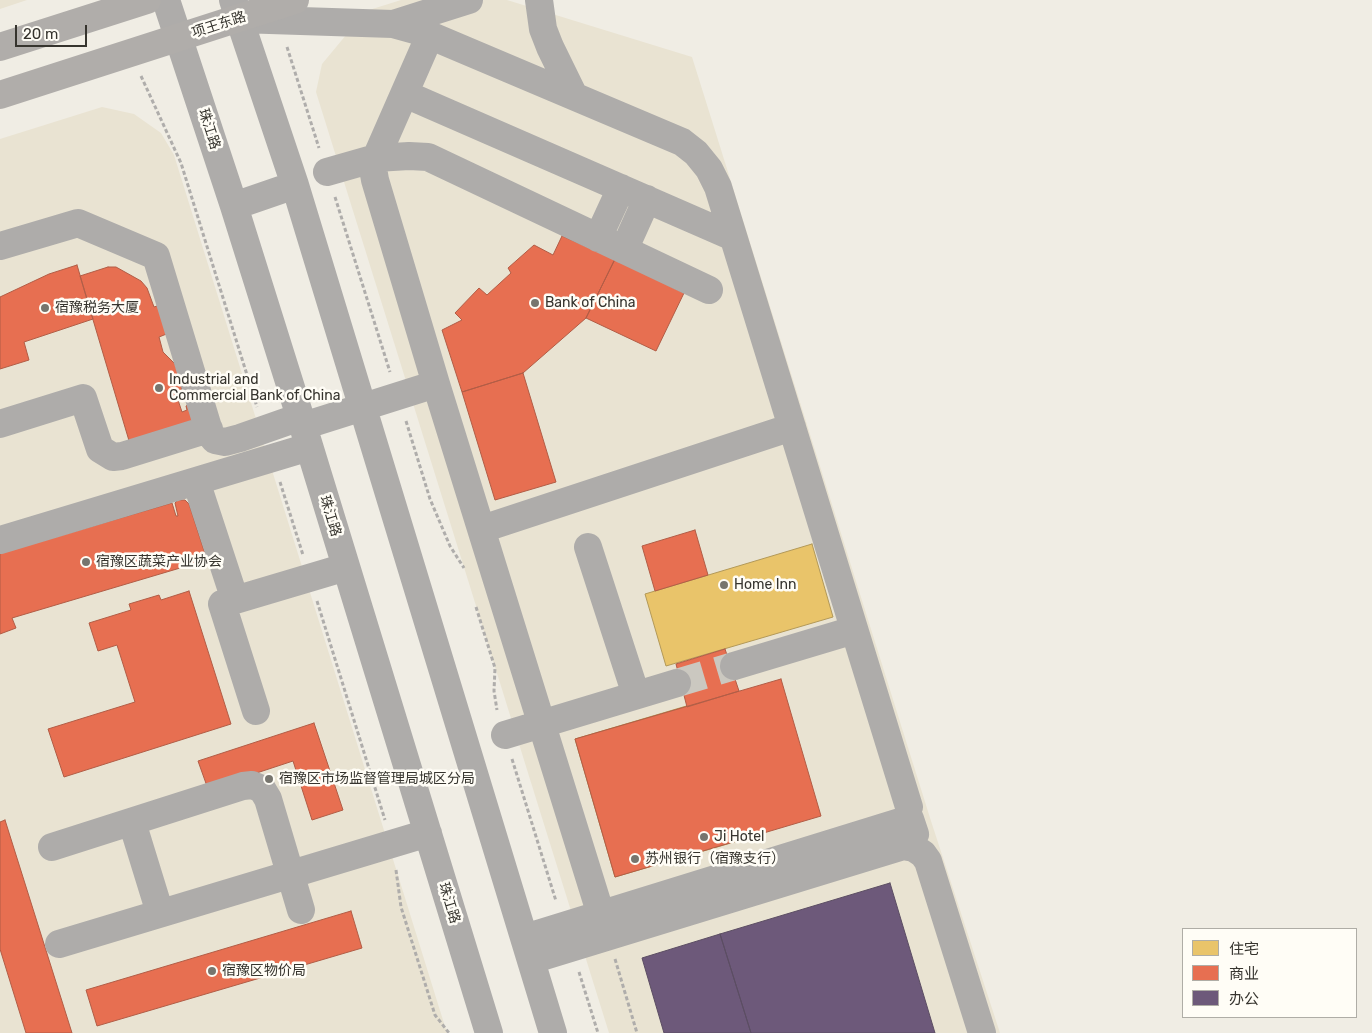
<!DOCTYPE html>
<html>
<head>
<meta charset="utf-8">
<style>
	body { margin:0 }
	#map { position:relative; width:1372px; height:1033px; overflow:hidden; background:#f0ede4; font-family:Rubik,"Noto Sans SC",sans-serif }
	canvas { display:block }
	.legend { position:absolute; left:1182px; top:928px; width:175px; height:90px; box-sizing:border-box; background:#fffdf6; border:1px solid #afada6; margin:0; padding:6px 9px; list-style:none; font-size:15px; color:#36342e }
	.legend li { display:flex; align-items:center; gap:10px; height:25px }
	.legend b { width:25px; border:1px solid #afada6 }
	.scale { position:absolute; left:15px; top:25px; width:72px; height:22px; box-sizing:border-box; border:2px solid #36342e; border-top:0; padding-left:6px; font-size:15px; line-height:18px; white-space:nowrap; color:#36342e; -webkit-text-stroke:4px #fffdf6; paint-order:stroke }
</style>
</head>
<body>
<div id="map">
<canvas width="1372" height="1033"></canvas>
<ul class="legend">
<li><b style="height:14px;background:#e9c46a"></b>住宅</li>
<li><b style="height:14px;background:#e76f51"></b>商业</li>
<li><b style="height:14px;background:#6d597a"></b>办公</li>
</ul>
<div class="scale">20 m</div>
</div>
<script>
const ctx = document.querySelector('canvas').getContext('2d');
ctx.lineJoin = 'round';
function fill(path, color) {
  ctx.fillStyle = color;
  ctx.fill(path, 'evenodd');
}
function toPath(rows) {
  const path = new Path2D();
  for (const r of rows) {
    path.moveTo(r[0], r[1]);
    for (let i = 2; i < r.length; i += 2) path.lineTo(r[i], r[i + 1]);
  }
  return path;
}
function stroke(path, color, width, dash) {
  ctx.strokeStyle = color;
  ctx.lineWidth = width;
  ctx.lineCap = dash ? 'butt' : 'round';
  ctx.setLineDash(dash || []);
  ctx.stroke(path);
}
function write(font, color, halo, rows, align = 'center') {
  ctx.font = font + ' Rubik,"Noto Sans SC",sans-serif';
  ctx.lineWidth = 5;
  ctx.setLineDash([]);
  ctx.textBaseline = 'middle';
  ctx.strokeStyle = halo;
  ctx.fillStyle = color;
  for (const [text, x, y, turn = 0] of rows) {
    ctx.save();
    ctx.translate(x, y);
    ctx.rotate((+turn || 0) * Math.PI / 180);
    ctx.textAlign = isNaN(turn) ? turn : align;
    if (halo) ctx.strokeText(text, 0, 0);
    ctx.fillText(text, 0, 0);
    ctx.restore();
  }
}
fill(toPath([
	[0,0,27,0,0,9],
	[401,0,507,0,692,57,931,821,1000,1033,609,1033,316,92,322,64,366,11],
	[102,107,134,114,161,133,174,155,447,1033,0,1033,0,139]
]), '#e9e3d2');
const homes = toPath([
	[812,544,833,617,666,666,645,594,812,544],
	[700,702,741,840,615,877,575,739,700,702]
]);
fill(homes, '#e9c46a');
stroke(homes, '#b39958', 1);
const shops = toPath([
	[562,236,615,259,586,318,523,373,462,392,442,330,462,320,455,313,479,288,487,295,511,273,508,268,534,245,553,255,562,236],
	[615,259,684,293,656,351,586,318,615,259],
	[77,265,93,319,24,342,29,360,0,369,0,297,49,274,77,265],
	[108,267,116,267,141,281,147,288,154,307,160,305,169,333,159,337,163,352,175,364,182,384,181,393,178,400,182,412,187,410,186,406,189,404,199,427,130,444,80,276,108,267],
	[523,373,556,482,495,500,462,392,523,373],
	[178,500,185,500,189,504,207,560,12,618,16,628,0,634,0,553,172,503,176,516,178,516,175,503,178,500],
	[695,530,708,575,655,591,642,546,695,530],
	[189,591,231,724,64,777,48,729,135,702,117,645,98,651,89,623,131,610,129,604,159,595,161,600,189,591],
	[725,649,739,691,687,707,676,664,725,649],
	[781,679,821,816,615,877,575,739,781,679],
	[314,723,343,810,312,820,293,761,208,789,198,761,314,723],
	[5,820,72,1033,26,1033,0,949,0,822,5,820],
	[351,911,362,948,97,1026,86,990,351,911]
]);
fill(shops, '#e76f51');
stroke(shops, '#b25d46', 1);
const offices = toPath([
	[890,883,935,1033,751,1033,720,934,890,883],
	[720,934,751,1033,664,1033,642,958,720,934]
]);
fill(offices, '#6d597a');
stroke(offices, '#5c4e63', 1);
stroke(toPath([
	[677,683,734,666]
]), '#cbc8c0', 28, [28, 14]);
stroke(toPath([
	[287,47,319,148],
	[141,76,181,163,257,407],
	[335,197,390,372],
	[406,421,430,499,450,546,464,568],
	[280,482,303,555],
	[317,601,385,820],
	[476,607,495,668,494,691,497,710],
	[512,759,556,901],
	[396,870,401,907,435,1015,449,1033],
	[615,959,637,1033],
	[579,972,598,1033]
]), '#afadab', 3, [4, 2.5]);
stroke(toPath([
	[166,0,234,206,303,426,489,1033],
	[233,0,295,185,553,1033],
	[539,0,543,29,550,47,574,96],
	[239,19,393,24,422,32,682,142,696,153,709,169,718,187,909,807],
	[393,24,469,0],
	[430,35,376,158,373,168,375,180,436,384,597,902],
	[405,94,733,237],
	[327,172,376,158,409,156,428,157,709,290],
	[234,206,295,185],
	[598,238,621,188],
	[0,246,78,223,156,256,210,434,215,440,225,442,240,438,300,417],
	[624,250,647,199],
	[0,424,83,398,100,449,113,457,122,456,209,429],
	[303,426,436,384],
	[196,481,235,600,222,604,256,711],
	[482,529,792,427],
	[0,540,309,447],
	[588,547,636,695],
	[235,600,346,567],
	[734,666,854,630],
	[505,735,677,683],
	[132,822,160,913],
	[903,846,914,848,923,854,928,861,982,1033],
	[52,847,243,786,252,785,262,789,268,799,301,910],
	[525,938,910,819,915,834,903,846,531,960],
	[59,944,428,833]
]), '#aeacaa', 28);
stroke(toPath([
	[0,47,147,0],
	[0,95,295,0]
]), '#b0adaa', 28);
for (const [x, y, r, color] of [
	[535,303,5,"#77756e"],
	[45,308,5,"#77756e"],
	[159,388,5,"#77756e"],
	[86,562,5,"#77756e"],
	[724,585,5,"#77756e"],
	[269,779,5,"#77756e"],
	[704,837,5,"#77756e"],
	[635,859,5,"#77756e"],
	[212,971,5,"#77756e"]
]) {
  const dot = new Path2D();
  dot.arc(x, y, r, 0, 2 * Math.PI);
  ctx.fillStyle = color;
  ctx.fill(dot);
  stroke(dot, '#fffdf6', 2);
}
write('14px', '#36342e', '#fffdf6', [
	["项王东路",219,25,-18],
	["珠江路",209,129,72],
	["珠江路",330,516,73],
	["珠江路",449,903,73]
]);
write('14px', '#36342e', '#fffdf6', [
	["Bank of China",545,303],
	["宿豫税务大厦",55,308],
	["Industrial and",169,380],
	["Commercial Bank of China",169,396],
	["宿豫区蔬菜产业协会",96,562],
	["Home Inn",734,585],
	["宿豫区市场监督管理局城区分局",279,779],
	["Ji Hotel",714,837],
	["苏州银行（宿豫支行）",645,859],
	["宿豫区物价局",222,971]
], 'left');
</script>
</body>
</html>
